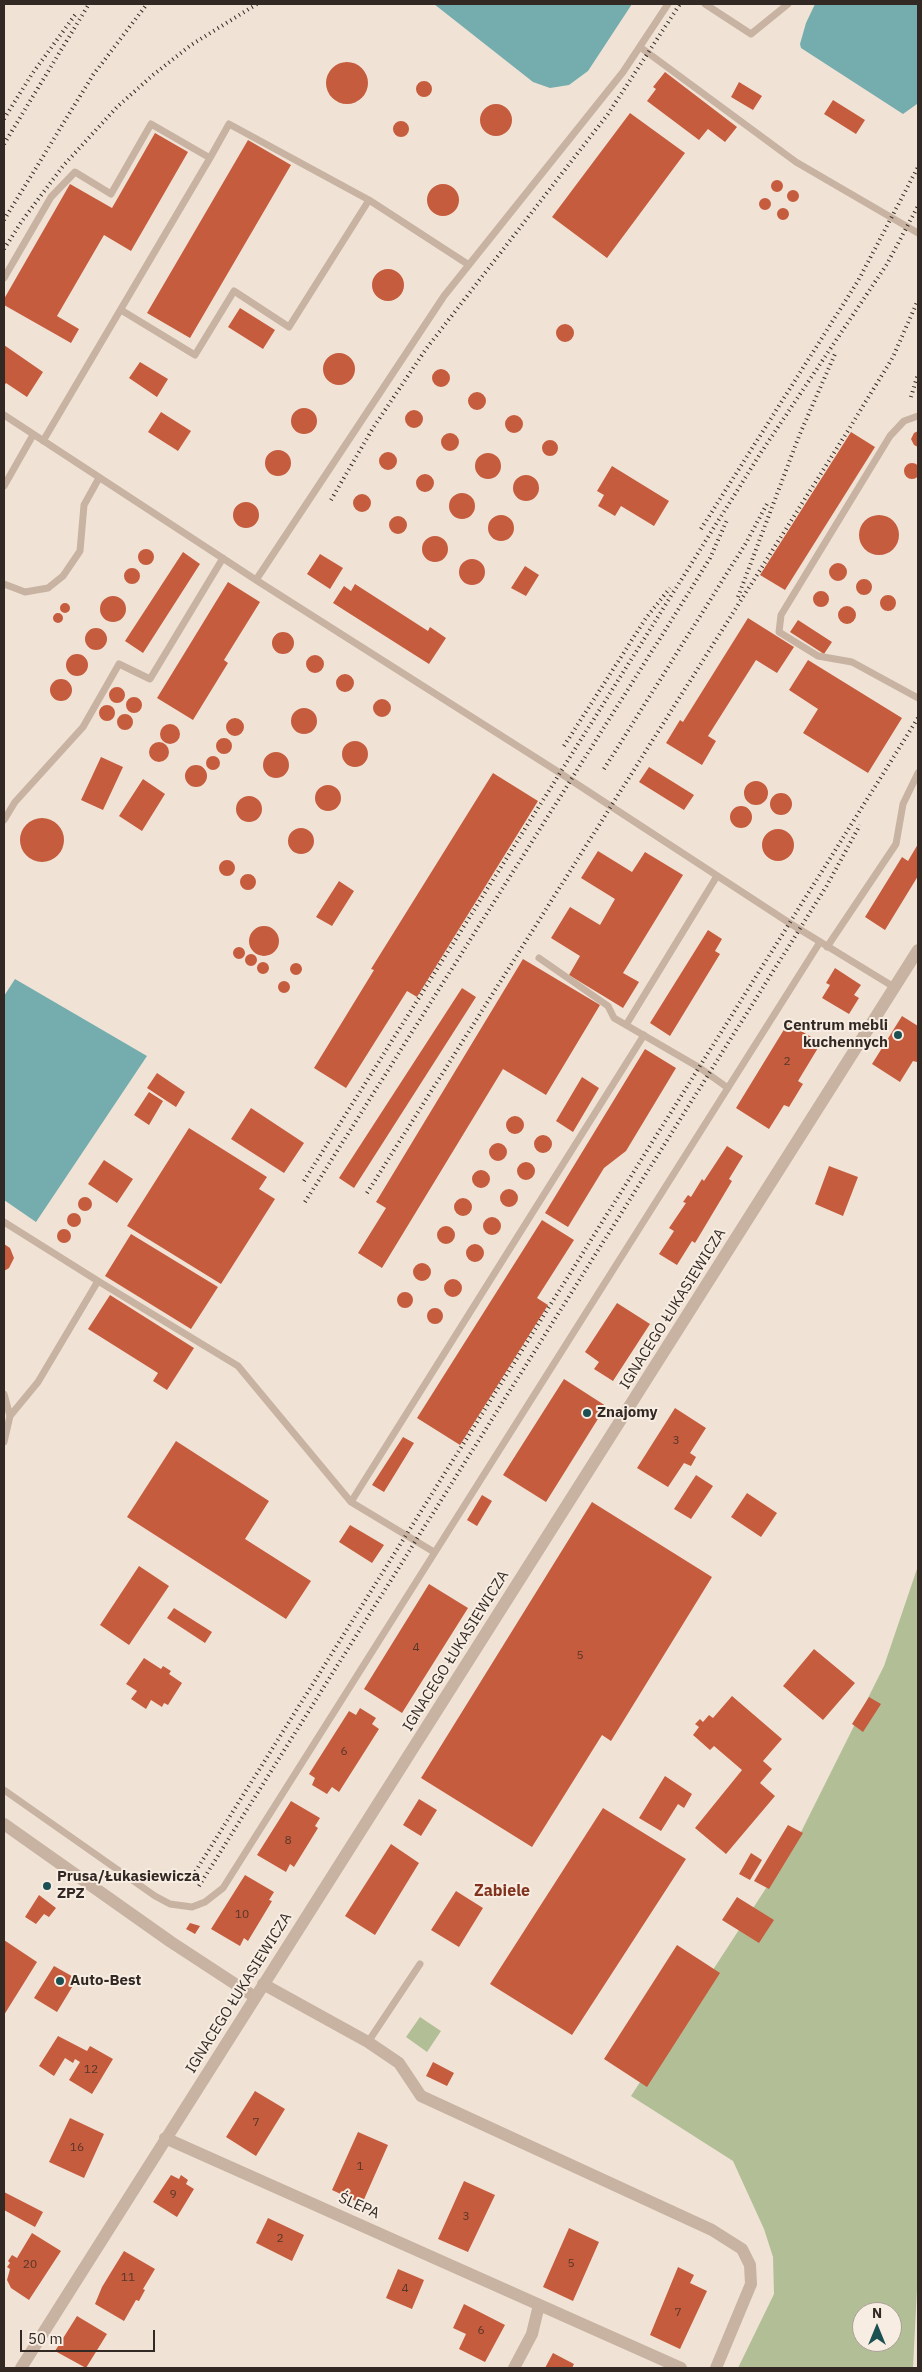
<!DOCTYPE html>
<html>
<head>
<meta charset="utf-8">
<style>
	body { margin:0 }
	#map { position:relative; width:922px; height:2372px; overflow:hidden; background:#f0e3d6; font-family:"IBM Plex Sans",sans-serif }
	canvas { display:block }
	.frame { position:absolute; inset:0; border:5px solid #322924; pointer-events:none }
	.north { position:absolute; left:852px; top:2302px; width:50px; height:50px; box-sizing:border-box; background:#f8ede2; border:1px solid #a99f96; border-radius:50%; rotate:0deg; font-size:14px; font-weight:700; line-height:20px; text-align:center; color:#322924 }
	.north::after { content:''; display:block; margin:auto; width:18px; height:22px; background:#1b5153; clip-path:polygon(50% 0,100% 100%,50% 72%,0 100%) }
	.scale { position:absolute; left:20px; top:2330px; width:135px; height:22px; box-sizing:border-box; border:2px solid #322924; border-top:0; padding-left:6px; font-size:15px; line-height:18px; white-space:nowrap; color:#322924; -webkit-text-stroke:4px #f8ede2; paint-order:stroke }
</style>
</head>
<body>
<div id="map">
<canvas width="922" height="2372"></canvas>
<div class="frame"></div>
<div class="north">N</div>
<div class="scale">50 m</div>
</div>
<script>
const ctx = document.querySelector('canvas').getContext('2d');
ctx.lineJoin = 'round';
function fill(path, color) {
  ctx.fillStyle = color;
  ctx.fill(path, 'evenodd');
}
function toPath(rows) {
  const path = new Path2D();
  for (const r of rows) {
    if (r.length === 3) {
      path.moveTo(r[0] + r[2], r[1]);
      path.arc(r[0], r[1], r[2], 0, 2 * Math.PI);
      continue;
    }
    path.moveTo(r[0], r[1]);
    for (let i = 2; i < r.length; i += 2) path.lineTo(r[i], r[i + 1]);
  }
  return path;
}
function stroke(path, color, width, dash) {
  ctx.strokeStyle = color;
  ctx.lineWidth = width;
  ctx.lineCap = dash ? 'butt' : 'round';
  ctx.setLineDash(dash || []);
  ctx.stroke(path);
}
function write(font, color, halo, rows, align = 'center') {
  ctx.font = font + ' "IBM Plex Sans",sans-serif';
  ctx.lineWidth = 4;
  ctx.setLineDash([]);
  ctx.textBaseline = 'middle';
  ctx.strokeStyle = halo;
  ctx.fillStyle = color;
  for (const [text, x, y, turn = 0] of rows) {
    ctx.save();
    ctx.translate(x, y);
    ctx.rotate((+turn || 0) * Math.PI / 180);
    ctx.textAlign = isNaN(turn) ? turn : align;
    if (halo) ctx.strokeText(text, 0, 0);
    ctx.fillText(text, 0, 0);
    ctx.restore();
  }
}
fill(toPath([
	[918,1566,918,2269,913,2368,738,2368,774,2294,773,2257,764,2229,733,2161,631,2096,796,1842,884,1666],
	[862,2312,892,2312,892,2342,862,2342],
	[420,2017,441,2031,427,2052,406,2037]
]), '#b2bf96');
fill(toPath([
	[434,4,632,4,588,71,569,85,550,88,533,82],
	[815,4,918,4,917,104,903,114,801,48,800,44,806,23],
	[15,979,147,1056,36,1222,4,1200,4,996]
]), '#75acad');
fill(toPath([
	[347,83,21],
	[665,72,737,127,725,142,708,129,699,140,647,101,656,89,653,87],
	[424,89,8],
	[739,82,762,96,753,110,731,97],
	[833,100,865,120,856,134,824,114],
	[496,120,16],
	[630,113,685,153,607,258,552,217],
	[401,129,8],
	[155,133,188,152,131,251,104,235,57,316,79,329,71,343,4,305,4,299,70,184,112,208],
	[248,140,291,165,190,338,147,313],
	[777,186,6],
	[443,200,16],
	[793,196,6],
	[765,204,6],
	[783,214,6],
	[388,285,16],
	[240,308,275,330,263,349,228,327],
	[565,333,9],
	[4,345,43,372,27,397,6,383,4,386],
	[339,369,16],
	[140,362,168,379,157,397,129,378],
	[441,378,9],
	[477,401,9],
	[304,421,13],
	[414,419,9],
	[161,412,191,431,178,451,148,432],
	[514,424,9],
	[918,431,918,447,914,445,911,439,914,433],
	[851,432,875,447,785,590,760,575],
	[450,442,9],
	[550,448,8],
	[278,463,13],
	[388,461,9],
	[488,466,13],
	[912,471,8],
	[612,466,669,501,654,526,621,506,615,516,598,506,604,495,597,491],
	[425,483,9],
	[526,488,13],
	[462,506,13],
	[362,503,9],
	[246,515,13],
	[501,528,13],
	[879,535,20],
	[398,525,9],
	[435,549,13],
	[146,557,8],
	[183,552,200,564,143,653,125,641],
	[320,554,343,568,330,589,307,574],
	[472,572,13],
	[838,572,9],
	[525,566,539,575,526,596,511,588],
	[132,576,8],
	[864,587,8],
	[228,582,260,602,224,660,228,663,193,720,157,698],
	[355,584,428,631,430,627,446,638,429,664,333,603,344,586,351,591],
	[821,599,8],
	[888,603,8],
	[113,609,13],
	[65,608,5],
	[847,615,9],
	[58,618,5],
	[748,618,794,647,777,673,756,660,708,736,716,741,702,765,666,743,680,720,683,722],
	[798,620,832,642,824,654,790,632],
	[96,639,11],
	[283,643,11],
	[77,665,11],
	[315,664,9],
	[808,660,902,718,868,773,803,733,818,709,789,690],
	[345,683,9],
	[61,690,11],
	[117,695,8],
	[134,705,8],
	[382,708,9],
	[107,713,8],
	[304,721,13],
	[125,722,8],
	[235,727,9],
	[170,734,10],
	[224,746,8],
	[355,754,13],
	[159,752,10],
	[276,765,13],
	[213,763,7],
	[101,757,123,767,103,810,81,800],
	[196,776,11],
	[649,767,694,795,684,810,639,782],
	[493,773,538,801,417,997,407,991,346,1088,314,1068,374,970,371,969],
	[143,779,165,794,142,831,119,816],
	[756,793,12],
	[328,798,13],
	[781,804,11],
	[249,809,13],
	[741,817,11],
	[42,840,22],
	[301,841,13],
	[778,845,16],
	[918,844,918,876,885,930,865,917,902,857,908,861],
	[598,851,632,872,645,852,683,875,623,973,639,982,623,1008,569,975,580,956,551,938,570,907,600,925,615,899,581,878],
	[227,868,8],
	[248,882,8],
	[339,881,354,891,332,926,316,917],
	[264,941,15],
	[708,930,722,939,715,951,720,954,670,1036,650,1023],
	[239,953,6],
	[251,960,6],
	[523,959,600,1005,546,1095,503,1069,382,1268,358,1253,386,1208,376,1202],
	[263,968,6],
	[296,969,6],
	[835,968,861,985,854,995,859,998,849,1014,822,998,830,985,826,983],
	[284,987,6],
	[462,988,476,997,354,1188,339,1178],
	[902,1016,918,1026,918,1059,917,1062,913,1061,900,1082,872,1064],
	[788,1023,821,1043,798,1081,803,1084,789,1107,784,1105,769,1129,736,1108],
	[645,1049,676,1068,626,1151,604,1168,568,1227,545,1213],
	[157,1073,185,1092,176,1107,147,1088],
	[582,1077,599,1088,573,1132,556,1121],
	[149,1092,163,1101,149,1125,134,1115],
	[251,1108,304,1143,284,1173,231,1139],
	[515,1125,9],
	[189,1128,267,1177,259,1189,275,1199,221,1284,127,1226],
	[543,1144,9],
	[498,1152,9],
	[727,1146,743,1156,729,1179,732,1181,695,1243,692,1241,677,1265,659,1254,674,1231,669,1228,686,1203,683,1202,688,1195,691,1197,702,1179,704,1181],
	[104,1160,133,1179,117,1203,88,1184],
	[526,1171,9],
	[829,1166,858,1177,843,1216,815,1204],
	[481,1179,9],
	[509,1198,9],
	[85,1204,7],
	[463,1207,9],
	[74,1220,7],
	[492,1226,9],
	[542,1220,574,1240,537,1298,548,1305,460,1445,417,1418],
	[446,1235,9],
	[64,1236,7],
	[131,1234,218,1287,191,1329,105,1276],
	[4,1244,10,1248,14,1258,9,1268,4,1271],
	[475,1253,9],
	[422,1272,9],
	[453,1288,9],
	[405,1300,8],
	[110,1295,194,1348,167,1390,153,1381,158,1373,88,1329],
	[617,1303,650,1324,613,1381,594,1369,599,1362,585,1352],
	[435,1316,8],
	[564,1379,606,1406,546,1502,503,1475],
	[675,1408,706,1428,690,1453,696,1457,691,1466,684,1463,668,1487,637,1468],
	[403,1437,414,1443,384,1492,372,1485],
	[176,1441,269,1501,245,1539,311,1581,286,1619,127,1517],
	[696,1475,713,1486,691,1519,674,1509],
	[747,1493,777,1513,761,1537,731,1517],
	[482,1495,492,1501,477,1526,467,1520],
	[592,1502,712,1577,611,1741,602,1735,532,1847,421,1778],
	[350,1525,384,1545,372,1563,339,1542],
	[139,1566,169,1586,129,1645,100,1625],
	[429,1584,468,1608,402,1713,364,1689],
	[174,1608,212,1632,205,1643,167,1618],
	[814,1649,855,1683,823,1720,783,1686],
	[144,1658,161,1669,163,1666,171,1671,169,1674,182,1683,168,1705,164,1703,162,1707,151,1700,146,1709,131,1699,137,1691,126,1684],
	[732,1696,782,1739,763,1761,772,1769,760,1783,775,1796,726,1854,695,1828,742,1770,714,1746,710,1750,693,1735,699,1727,695,1724,700,1719,703,1722,709,1715,713,1718],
	[869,1697,881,1704,863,1732,852,1724],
	[360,1708,376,1718,372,1724,379,1729,339,1792,332,1787,327,1794,312,1785,315,1778,309,1774,349,1711,356,1715],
	[665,1776,692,1794,684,1808,678,1804,661,1831,639,1818],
	[419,1799,437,1810,421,1836,403,1825],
	[291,1801,320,1818,315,1826,318,1828,294,1867,290,1864,286,1872,257,1855],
	[603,1808,686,1859,572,2035,490,1984],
	[788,1825,803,1833,769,1889,754,1881],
	[391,1844,419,1863,375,1935,345,1916],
	[751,1853,762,1860,750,1880,739,1874],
	[245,1875,274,1892,269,1900,272,1901,248,1941,244,1938,240,1946,211,1929],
	[456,1891,483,1908,459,1947,431,1930],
	[39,1895,56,1908,49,1917,44,1914,36,1924,25,1917],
	[737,1897,774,1920,759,1943,722,1920],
	[190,1923,200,1926,195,1934,186,1929],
	[4,1940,37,1962,4,2015],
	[677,1945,720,1973,647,2087,604,2059],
	[54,1966,77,1979,57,2012,34,1998],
	[58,2036,87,2051,90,2046,113,2059,92,2094,69,2080,80,2062,75,2059,73,2063,65,2058,54,2076,39,2066],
	[433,2062,454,2073,447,2086,426,2076],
	[255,2091,285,2109,256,2156,226,2137],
	[70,2118,104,2134,84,2178,49,2162],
	[358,2132,388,2145,362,2204,332,2190],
	[171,2175,179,2179,181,2175,188,2180,186,2184,194,2189,177,2217,153,2202],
	[464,2181,495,2195,468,2252,438,2239],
	[4,2192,43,2212,35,2227,4,2210],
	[268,2218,304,2235,292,2261,256,2243],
	[569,2228,599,2242,573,2301,543,2287],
	[32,2233,61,2251,29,2300,11,2288,7,2280,10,2269,7,2267,10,2263,8,2261,12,2255,17,2258],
	[124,2251,155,2269,143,2289,145,2290,139,2301,136,2300,124,2321,95,2304,102,2287],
	[678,2267,694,2275,690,2283,707,2291,680,2349,650,2335],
	[398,2269,424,2280,412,2309,386,2298],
	[464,2304,505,2325,485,2362,459,2349,466,2334,453,2328],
	[77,2316,107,2334,86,2368,55,2351],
	[553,2353,574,2364,572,2368,545,2368]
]), '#c65c3e');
stroke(toPath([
	[705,4,751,34,788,4],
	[640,47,796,162,918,233],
	[210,158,229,124,369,200,469,265],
	[4,278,51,197,75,172,111,194,151,124,210,158,43,441],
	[121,310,195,355,234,291,289,327,369,200],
	[4,415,256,580,560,773,791,924,894,987],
	[4,486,33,435],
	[256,580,444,296,623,72,668,4],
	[4,584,25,592,48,588,63,576,80,551,84,505,99,478],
	[918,698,852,662,818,656,779,632,781,615,890,436,904,421,918,416],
	[4,820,15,802,83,727,119,664,150,679,223,558],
	[827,947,896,844,903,804,918,773],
	[539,958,608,1006,614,1018,700,1068,728,1088],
	[626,1025,717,876],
	[4,1222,98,1281],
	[4,1394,10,1416,4,1442],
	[10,1416,38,1382,98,1281,238,1366,351,1502,434,1552],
	[351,1502,644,1035],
	[4,1790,155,1896,170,1904,192,1907,205,1902,223,1888,820,942],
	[368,2042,420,1964]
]), '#c8b3a2', 7);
stroke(toPath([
	[4,1824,171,1942,255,1997],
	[263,1984,368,2042,399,2063,421,2096,712,2230,742,2249,750,2265,751,2284,716,2368],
	[165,2138,681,2368],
	[21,2368,918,950],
	[514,2368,532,2334,539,2305]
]), '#c8b3a2', 12);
stroke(toPath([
	[4,119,32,74,75,15],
	[4,144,89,4],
	[4,220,93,75,147,4],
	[4,249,22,221,63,166,117,107,153,75,191,45,257,4],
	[911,397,918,374],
	[331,500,373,428,426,349,608,114,680,4],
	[701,529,858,281,918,167],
	[738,597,799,436,835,354],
	[564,746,646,618,670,588],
	[604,769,746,543,768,502],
	[304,1181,762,451,887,264,918,206],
	[367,1193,849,429,893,357,918,300],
	[305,1202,688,594,710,558,728,518],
	[190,1880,918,718],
	[199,1886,826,887,860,825]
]), '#322924', 4, [1, 4]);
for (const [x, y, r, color] of [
	[898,1035,5,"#1b5153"],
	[587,1413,5,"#1b5153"],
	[47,1886,5,"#1b5153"],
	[60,1981,5,"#1b5153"]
]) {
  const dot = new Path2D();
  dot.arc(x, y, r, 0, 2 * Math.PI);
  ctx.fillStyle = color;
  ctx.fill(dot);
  stroke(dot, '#f8ede2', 2);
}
write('12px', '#57362a', null, [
	["2",787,1062],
	["3",676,1441],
	["4",416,1648],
	["5",580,1656],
	["6",344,1752],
	["8",288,1841],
	["10",242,1915],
	["12",91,2070],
	["7",256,2123],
	["16",77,2148],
	["1",360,2167],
	["9",173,2195],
	["3",466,2217],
	["2",280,2239],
	["5",571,2264],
	["20",30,2265],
	["11",128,2278],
	["4",405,2289],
	["7",678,2313],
	["6",481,2331]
]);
write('bold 15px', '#322924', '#f8ede2', [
	["Centrum mebli",888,1026,"right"],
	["kuchennych",888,1043,"right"],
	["Znajomy",597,1413],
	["Prusa/Łukasiewicza",57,1877],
	["ZPZ",57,1894],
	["Auto-Best",70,1981]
], 'left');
write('15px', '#322924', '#f8ede2', [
	["IGNACEGO ŁUKASIEWICZA",673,1309,-58],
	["IGNACEGO ŁUKASIEWICZA",456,1651,-58],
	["IGNACEGO ŁUKASIEWICZA",239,1993,-58],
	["ŚLEPA",359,2206,24]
]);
write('bold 16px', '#81331e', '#f8ede2', [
	["Zabiele",502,1891]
]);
</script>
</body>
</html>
